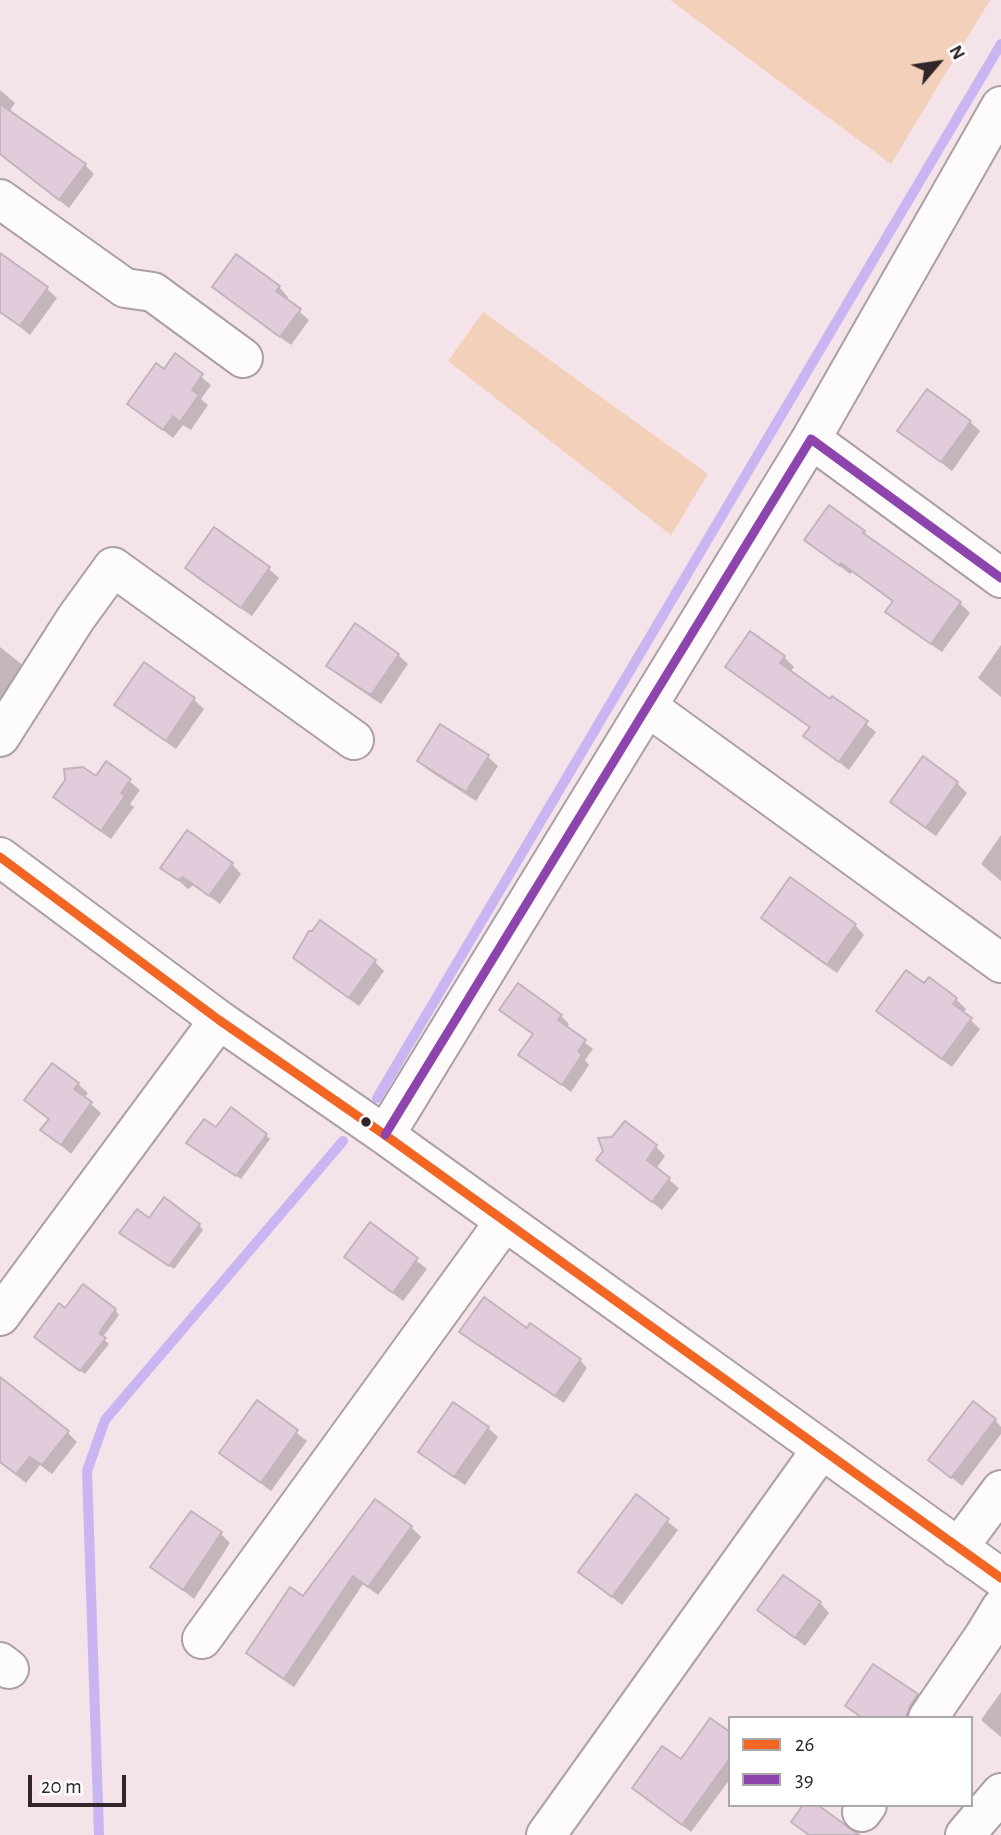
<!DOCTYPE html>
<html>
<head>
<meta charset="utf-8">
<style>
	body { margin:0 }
	#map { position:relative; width:1001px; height:1835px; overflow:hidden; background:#f4e3e8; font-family:"Alegreya Sans",sans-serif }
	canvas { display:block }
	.legend { position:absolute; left:728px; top:1716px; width:245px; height:91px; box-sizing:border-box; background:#fff; border:2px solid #aca8a9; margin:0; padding:9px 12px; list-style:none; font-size:21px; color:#302629 }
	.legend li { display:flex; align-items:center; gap:14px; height:35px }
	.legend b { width:35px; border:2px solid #aca8a9 }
	.north { position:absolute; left:903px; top:28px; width:70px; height:70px; -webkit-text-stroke:5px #fff; paint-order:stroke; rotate:61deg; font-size:19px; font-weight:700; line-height:28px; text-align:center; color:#302629 }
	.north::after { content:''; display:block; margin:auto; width:24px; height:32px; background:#302629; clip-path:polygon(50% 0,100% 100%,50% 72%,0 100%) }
	.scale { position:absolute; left:28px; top:1775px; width:98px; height:32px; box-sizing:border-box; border:4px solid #302629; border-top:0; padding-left:9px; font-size:21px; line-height:24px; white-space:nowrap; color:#302629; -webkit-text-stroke:5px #fff; paint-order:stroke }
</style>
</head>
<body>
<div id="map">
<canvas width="1001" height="1835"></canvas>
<ul class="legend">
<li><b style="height:9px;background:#f26522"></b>26</li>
<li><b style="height:9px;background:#8e44ad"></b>39</li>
</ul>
<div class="north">N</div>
<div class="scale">20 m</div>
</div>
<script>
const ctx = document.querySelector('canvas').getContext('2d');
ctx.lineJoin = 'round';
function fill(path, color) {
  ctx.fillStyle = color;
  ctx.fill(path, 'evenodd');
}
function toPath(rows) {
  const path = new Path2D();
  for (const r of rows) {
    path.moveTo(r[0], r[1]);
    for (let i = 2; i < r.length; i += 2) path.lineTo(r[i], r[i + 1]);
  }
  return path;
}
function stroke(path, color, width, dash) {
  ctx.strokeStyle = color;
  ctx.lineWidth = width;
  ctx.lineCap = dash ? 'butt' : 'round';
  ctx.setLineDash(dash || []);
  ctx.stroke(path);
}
fill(toPath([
	[670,0,990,0,891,164],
	[483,312,708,474,671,535,448,361]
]), '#f2d0ba');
fill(toPath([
	[0,90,15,103,9,112,85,165,94,174,69,208,22,170,0,141],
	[0,256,47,289,57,298,30,335,0,311],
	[214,287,279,287,288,297,286,300,309,320,291,345,224,296],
	[176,356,211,385,201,399,208,405,191,430,183,425,173,438,129,403,164,371],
	[970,422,980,431,952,471,900,431],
	[214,530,269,569,279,578,252,616,197,578,187,568],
	[864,532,873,542,960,603,970,613,942,652,897,621,887,611,894,603,852,572,850,574,806,540],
	[1001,645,1001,697,978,678],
	[0,647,25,667,0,705],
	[398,655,408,664,381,704,338,675,329,665],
	[784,657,794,667,790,672,831,701,833,698,876,732,849,770,806,736,811,728,737,676,727,667],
	[144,665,194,700,204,709,176,749,126,714,117,705],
	[441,726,488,757,498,766,476,801,428,770,419,761],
	[107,763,140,790,130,804,134,807,111,839,65,806,56,797,97,778],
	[957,783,967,793,936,836,902,812,892,802],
	[1001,835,1001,881,981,864],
	[232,864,241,874,220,904,194,885,188,889,163,867],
	[763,918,855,925,864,935,837,973,773,927],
	[295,958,375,962,384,971,359,1006,305,967],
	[930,979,956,999,966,1009,963,1013,980,1029,952,1067,888,1020,879,1010,925,985],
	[501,1010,561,1016,569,1024,566,1028,593,1049,585,1060,589,1065,571,1092,520,1054,534,1035],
	[78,1084,88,1093,84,1098,101,1113,71,1154,43,1130,50,1120,27,1100],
	[266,1135,270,1139,241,1179,193,1147],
	[656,1147,665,1156,656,1169,679,1188,662,1210,598,1160],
	[370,1224,427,1269,403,1301,346,1257],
	[199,1225,203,1230,174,1269,126,1237],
	[115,1310,119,1315,102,1338,109,1344,85,1374,41,1341],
	[527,1331,580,1360,587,1368,564,1403,469,1340,461,1332],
	[0,1389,67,1432,77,1442,52,1474,40,1465,26,1483,0,1462],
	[258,1403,307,1441,271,1491,221,1453],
	[995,1420,1001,1427,1001,1434,962,1486,930,1460],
	[488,1428,498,1437,465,1485,430,1461,420,1452],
	[636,1496,678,1530,622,1605,580,1572],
	[411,1527,421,1537,378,1595,363,1584,294,1687,257,1662,248,1652,304,1599],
	[221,1534,230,1543,194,1599,153,1567],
	[820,1603,829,1613,805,1646,759,1610],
	[1001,1692,1001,1737,981,1720],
	[917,1696,926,1705,920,1718,860,1718,847,1706],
	[730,1734,730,1779,691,1832,643,1796,681,1762]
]), '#0003');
stroke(toPath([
	[377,1098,1001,44],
	[99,1835,87,1471,105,1420,343,1141]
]), '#c9b5f2', 10);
const building = toPath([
	[0,104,86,164,59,200,0,154,0,104],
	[0,253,48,287,20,326,0,312,0,253],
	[236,254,280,286,276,291,301,309,280,337,212,287,236,254],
	[175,353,203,374,192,390,199,395,180,422,173,416,163,430,127,404,156,363,164,369,175,353],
	[927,389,971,421,941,462,897,431,927,389],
	[829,505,865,531,863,533,961,602,931,644,885,612,893,601,841,563,840,566,804,540,829,505],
	[214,527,270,567,241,608,185,568,214,527],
	[355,623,399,654,371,695,326,666,355,623],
	[750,631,785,656,780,663,830,699,832,696,868,721,839,762,803,736,810,727,725,667,750,631],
	[144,662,195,698,166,741,114,705,144,662],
	[440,724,489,755,466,792,417,761,440,724],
	[923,756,958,782,926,828,890,802,923,756],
	[106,761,131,779,121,793,125,796,101,831,53,797,65,780,64,769,83,767,96,776,106,761],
	[187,830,233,863,209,896,183,877,178,880,160,868,187,830],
	[790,877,856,924,827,965,761,918,790,877],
	[320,920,376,960,349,998,293,958,309,931,312,931,320,920],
	[906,970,924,983,929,977,957,998,953,1004,972,1018,942,1059,876,1011,906,970],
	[518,983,562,1015,558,1020,586,1040,578,1051,582,1055,562,1085,518,1055,533,1034,499,1010,518,983],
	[52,1063,79,1083,74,1089,92,1102,61,1145,40,1130,49,1119,24,1100,52,1063],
	[231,1107,267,1134,236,1176,186,1143,204,1119,216,1127,231,1107],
	[625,1121,657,1145,647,1160,670,1178,652,1202,596,1160,603,1151,598,1138,612,1137,625,1121],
	[164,1197,200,1224,169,1266,119,1233,137,1209,149,1218,164,1197],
	[370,1222,418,1258,393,1293,344,1257,370,1222],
	[83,1284,116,1309,99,1333,106,1338,80,1371,34,1337,59,1303,65,1308,83,1284],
	[484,1297,527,1328,530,1323,581,1359,555,1396,459,1332,484,1297],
	[0,1377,69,1431,42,1465,30,1457,16,1474,0,1462,0,1377],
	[257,1400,298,1430,261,1483,219,1453,257,1400],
	[973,1401,996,1419,951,1478,928,1460,973,1401],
	[453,1402,489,1427,454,1477,418,1452,453,1402],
	[636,1494,669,1519,612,1597,578,1572,636,1494],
	[375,1499,412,1526,368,1587,353,1576,284,1679,246,1653,290,1587,303,1596,375,1499],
	[191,1511,222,1532,183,1590,150,1567,191,1511],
	[783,1575,821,1602,795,1638,757,1610,783,1575],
	[873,1664,918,1694,910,1706,906,1718,863,1718,845,1706,873,1664],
	[710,1718,730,1732,730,1758,682,1825,632,1788,662,1746,681,1759,710,1718],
	[803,1805,818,1805,859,1835,809,1835,791,1822,803,1805]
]);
fill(building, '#e2ccdc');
stroke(building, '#c0b5bb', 2);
const minor = toPath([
	[0,199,125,288,153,292,243,358],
	[811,439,1001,106],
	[648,707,1001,963],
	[0,737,76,618,113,567,354,740],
	[0,857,219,1020,385,1135,1001,1578],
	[385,1135,811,439,1001,578],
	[0,1316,219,1020],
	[958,1548,1001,1490],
	[202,1639,505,1221],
	[0,1662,9,1669],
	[928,1718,984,1636,1001,1608],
	[862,1812,867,1805],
	[546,1835,821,1450],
	[965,1835,1001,1793]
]);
stroke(minor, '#ab9fa3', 42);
stroke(minor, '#fdfbfc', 38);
stroke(toPath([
	[0,857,219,1020,385,1135,1001,1578]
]), '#f26522', 9);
stroke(toPath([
	[385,1135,811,439,1001,578]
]), '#8e44ad', 9);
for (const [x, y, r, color] of [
	[366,1122,6,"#302629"]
]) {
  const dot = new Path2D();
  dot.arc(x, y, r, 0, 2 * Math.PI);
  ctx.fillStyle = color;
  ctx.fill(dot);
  stroke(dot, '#fff', 2.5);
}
</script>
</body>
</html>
